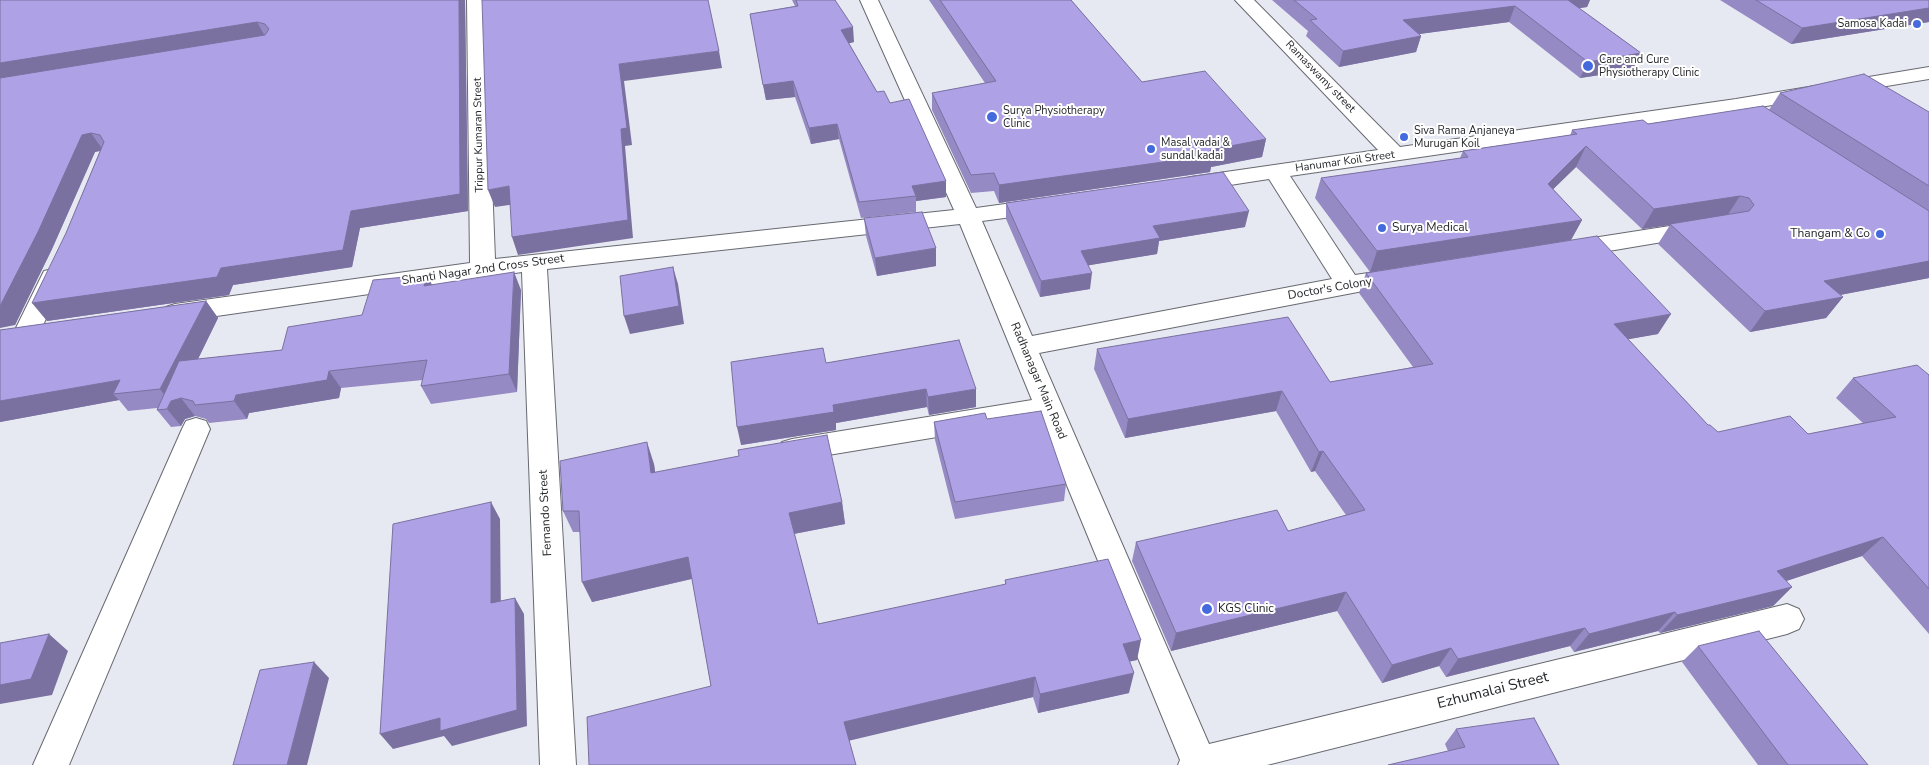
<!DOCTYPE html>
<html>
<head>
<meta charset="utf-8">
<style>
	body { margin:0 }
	canvas { display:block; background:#e6e9f1 }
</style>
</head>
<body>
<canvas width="1929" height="765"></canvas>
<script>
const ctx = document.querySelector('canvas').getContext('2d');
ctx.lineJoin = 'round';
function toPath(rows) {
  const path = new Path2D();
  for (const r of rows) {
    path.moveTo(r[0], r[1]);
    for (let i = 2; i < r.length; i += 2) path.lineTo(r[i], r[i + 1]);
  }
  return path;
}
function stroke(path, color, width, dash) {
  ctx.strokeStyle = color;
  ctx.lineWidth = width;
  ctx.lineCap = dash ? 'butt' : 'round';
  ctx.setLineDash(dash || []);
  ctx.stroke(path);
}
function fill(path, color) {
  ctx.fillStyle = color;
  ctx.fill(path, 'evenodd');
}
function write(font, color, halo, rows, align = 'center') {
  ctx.font = font + ' "Nunito Sans",sans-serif';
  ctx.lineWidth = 4;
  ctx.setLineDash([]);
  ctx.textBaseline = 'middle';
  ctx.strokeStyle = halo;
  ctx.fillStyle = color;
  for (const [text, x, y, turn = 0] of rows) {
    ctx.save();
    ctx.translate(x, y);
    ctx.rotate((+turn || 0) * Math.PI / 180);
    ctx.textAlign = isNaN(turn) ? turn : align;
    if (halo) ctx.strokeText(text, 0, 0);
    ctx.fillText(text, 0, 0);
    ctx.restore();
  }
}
const minor = toPath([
	[467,0,485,0,495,259,954,210,860,0,878,0,976,208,1042,199,1050,201,1054,206,1050,211,1042,213,982,221,1032,336,1332,279,1269,179,1191,191,1183,189,1180,184,1183,179,1191,177,1378,150,1235,0,1254,0,1400,147,1736,99,1929,67,1929,79,1736,111,1290,176,1355,275,1401,268,1410,270,1413,276,1410,282,1039,353,1209,744,1787,604,1799,609,1804,619,1799,629,1787,634,1267,765,1178,765,1180,760,1040,420,792,461,782,458,777,450,782,442,792,439,1032,400,960,224,547,269,576,765,540,765,522,272,175,322,166,319,162,313,166,307,175,304,470,263,467,0],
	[1702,221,1710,224,1714,229,1710,234,1567,258,1558,256,1555,250,1558,244,1567,242,1702,221],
	[53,269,62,271,65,277,39,334,35,341,26,343,17,341,13,334,41,277,44,271,53,269],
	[196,418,206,421,210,429,69,765,33,765,182,429,186,421,196,418]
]);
stroke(minor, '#676a71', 2);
fill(minor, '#fff');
fill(toPath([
	[0,0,465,0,468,211,360,228,352,267,233,285,229,295,47,321,66,233,100,151,95,152,52,249,15,325],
	[792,0,835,0,854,42,849,43,877,92,890,103,946,197,916,201,916,212,861,218,839,139,811,144,795,97,766,100,750,14,795,6],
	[929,0,1071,0,1142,82,1266,139,1262,157,1211,167,1210,172,999,203,994,191,971,193,932,110,932,93,985,83],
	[1272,0,1590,0,1587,7,1579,8,1641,53,1633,70,1580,78,1509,22,1419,34,1421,36,1416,52,1339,67,1306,36,1308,31],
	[1720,0,1929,0,1929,22,1791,44],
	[1780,93,1929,112,1929,278,1840,295,1843,297,1826,318,1750,332,1658,244,1670,225,1642,229,1576,167,1553,189,1582,220,1571,240,1658,334,1628,339,1708,425,1718,432,1808,434,1863,423,1836,398,1853,378,1929,375,1929,634,1862,556,1786,581,1792,587,1773,606,1660,633,1658,631,1574,652,1570,646,1446,677,1439,666,1382,683,1337,611,1171,651,1132,561,1136,542,1288,531,1346,515,1315,471,1311,472,1276,411,1125,438,1094,369,1097,349,1330,382,1413,367,1359,293,1366,273,1568,241,1370,272,1315,198,1321,178,1460,158,1463,151,1570,136,1572,130,1648,124,1769,110],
	[1006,203,1245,227,1159,241,1157,254,1088,265,1090,289,1040,297,1006,219],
	[864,218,936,266,877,276,866,236],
	[427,275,432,285,521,290,517,392,431,404,421,386,423,380,341,388,339,398,249,413,247,419,209,423,206,419,195,416,185,419,181,426,171,427,157,410,157,408,128,411,119,400,0,422,0,330,206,301,218,318,198,359,282,350,362,315],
	[959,340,976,407,929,415,927,407,836,423,836,430,741,445,826,363],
	[987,419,1066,484,1064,501,955,519,935,440,934,422],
	[654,464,655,472,842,502,845,524,794,534,818,624,1005,585,1005,580,1137,660,1129,661,1129,693,1038,713,1033,697,849,740,711,686,692,579,592,602,580,532,573,532,563,511],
	[1698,646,1868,765,1758,765,1682,662],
	[1456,729,1559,765,1448,751,1445,744]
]), '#968ac5');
fill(toPath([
	[459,0,465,0,468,211,360,228,352,267,233,285,229,295,47,321,32,303,221,268,351,211],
	[1562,0,1590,0,1587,7,1556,12],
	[1515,6,1509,22,1397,37,1403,20],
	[1929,8,1929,22,1791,44,1802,28],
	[257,22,266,38,0,82,0,63],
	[853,27,854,42,843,45,841,30],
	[1421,36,1416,52,1339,67,1343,51],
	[719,51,722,68,624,81,632,145,625,146,633,238,518,255,512,237,621,129,619,64],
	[1641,53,1633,70,1580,78,1588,62],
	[793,81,795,97,766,100,763,85],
	[837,124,839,139,811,144,809,128],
	[91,133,103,150,95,152,52,249,15,325,0,328,0,306,82,135],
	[1266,139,1262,157,1211,167,1210,172,999,203,999,185,1210,150],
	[1586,146,1576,167,1538,204,1548,184],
	[946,181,946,197,916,201,916,196,912,186],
	[509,186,516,204,495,207,488,190],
	[1740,196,1727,216,1670,224,1670,225,1642,229,1654,209],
	[1249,211,1245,227,1159,241,1157,254,1079,267,1081,251,1153,226],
	[1582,220,1571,240,1370,272,1377,251],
	[936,248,936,266,877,276,875,258],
	[1929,261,1929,278,1808,301,1824,281],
	[673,267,678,284,684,324,630,334,624,316],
	[514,272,521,290,517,392,509,374],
	[1092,273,1090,289,1040,297,1041,281],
	[427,275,436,293,424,286],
	[1843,297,1826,318,1750,332,1765,311],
	[206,301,218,318,178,400,181,398,195,416,185,419,181,426,167,409,170,403,160,389],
	[1671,314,1658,334,1602,344,1614,324],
	[329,371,341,388,339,398,249,413,247,419,234,401,236,395],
	[120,380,113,394,119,400,0,422,0,401],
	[926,389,927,407,836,423,836,430,741,445,737,427,833,405],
	[976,389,976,407,929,415,928,397],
	[1282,391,1276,411,1125,438,1128,419],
	[647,442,654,464,658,494,651,473],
	[1323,451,1315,471,1311,472,1319,452],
	[491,502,500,519,501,620,491,603],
	[842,502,845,524,793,534,789,513],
	[1883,537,1862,556,1759,590,1777,571],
	[688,557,695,578,592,602,582,582],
	[1792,587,1773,606,1660,633,1677,615],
	[1346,592,1337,611,1171,651,1176,633],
	[515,598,524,614,527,726,452,746,444,736,393,749,380,734],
	[1675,612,1658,631,1574,652,1589,634],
	[1585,628,1570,646,1446,677,1458,659],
	[49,634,68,651,52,695,0,704,0,685],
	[1141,640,1137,660,1119,664,1123,644],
	[1451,648,1439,666,1382,683,1392,665],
	[314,662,329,678,307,765,287,765],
	[1134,673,1129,693,1038,713,1040,694],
	[1035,677,1033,697,848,741,844,722]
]), '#7a71a0');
const building = toPath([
	[0,0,459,0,460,194,351,211,343,250,221,268,217,277,32,303,66,233,104,142,100,135,91,133,82,135,38,232,0,306,0,78,265,35,269,29,265,24,257,22,0,63,0,0],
	[482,0,708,0,719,51,619,64,627,128,621,129,628,220,512,237,509,186,488,190,482,0],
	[796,0,835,0,853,27,841,30,877,92,884,91,890,103,909,99,946,181,912,186,916,196,859,202,837,124,809,128,793,81,763,85,750,14,798,6,796,0],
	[940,0,1071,0,1142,82,1205,71,1266,139,1210,150,1213,155,999,185,994,173,971,175,932,93,996,81,940,0],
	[1294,0,1568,0,1641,53,1588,62,1515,6,1403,20,1421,36,1343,51,1310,20,1317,19,1294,0],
	[1756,0,1929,0,1929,8,1802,28,1756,0],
	[1864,74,1929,112,1929,186,1780,93,1864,74],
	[1763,106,1929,211,1929,261,1824,281,1843,297,1765,311,1670,224,1749,211,1754,205,1749,198,1740,196,1654,209,1586,146,1548,184,1582,220,1377,251,1321,178,1468,157,1463,151,1577,134,1572,130,1643,120,1648,124,1763,106],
	[1223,172,1249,211,1153,226,1160,238,1081,251,1092,273,1041,281,1006,203,1223,172],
	[922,212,936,248,875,258,864,218,922,212],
	[1597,236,1671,314,1614,324,1708,425,1710,425,1718,432,1790,416,1808,434,1896,417,1853,378,1917,365,1929,375,1929,589,1883,537,1777,571,1792,587,1677,615,1675,612,1589,634,1585,628,1458,659,1451,648,1392,665,1346,592,1176,633,1136,542,1277,510,1288,531,1365,510,1323,451,1319,452,1282,391,1128,419,1097,349,1288,317,1330,382,1433,364,1366,273,1597,236],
	[673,267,679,306,624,316,620,276,673,267],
	[514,272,509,374,421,386,427,360,329,371,327,380,236,395,234,401,195,405,193,401,181,398,171,401,167,409,157,410,179,361,282,350,288,327,362,315,373,280,427,275,424,286,514,272],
	[206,301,160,389,113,394,120,380,0,401,0,330,206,301],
	[959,340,976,389,928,397,926,389,833,405,834,412,737,427,731,362,823,348,826,363,959,340],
	[1041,411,1066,484,955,502,934,422,985,413,987,419,1041,411],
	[827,435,842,502,789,513,818,624,1006,584,1005,580,1108,559,1141,640,1123,644,1134,673,1040,694,1035,677,844,722,856,765,589,765,587,717,711,686,688,557,582,582,579,511,563,511,560,461,647,442,651,473,739,456,738,450,827,435],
	[491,502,491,603,515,598,517,710,440,731,440,718,380,734,393,524,491,502],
	[1759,631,1868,765,1788,765,1698,646,1759,631],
	[49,634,31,679,0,685,0,643,49,634],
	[314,662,287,765,233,765,260,670,314,662],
	[1534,718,1559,765,1388,765,1465,747,1456,729,1534,718]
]);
fill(building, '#aea1e5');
stroke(building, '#7a71a0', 1);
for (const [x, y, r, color] of [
	[1917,24,5,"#446add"],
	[1588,66,6,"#446add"],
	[992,117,6,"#446add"],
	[1404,137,5,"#446add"],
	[1151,149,5,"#446add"],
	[1382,228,5,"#446add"],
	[1880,234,5,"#446add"],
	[1207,609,6,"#446add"]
]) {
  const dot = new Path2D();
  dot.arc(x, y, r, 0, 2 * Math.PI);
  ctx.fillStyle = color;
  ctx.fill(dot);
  stroke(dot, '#fff', 2);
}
write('11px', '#26282b', '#fff', [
	["Samosa Kadai",1907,24,"right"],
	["Care and Cure",1599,60],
	["Physiotherapy Clinic",1599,73],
	["Surya Physiotherapy",1003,111],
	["Clinic",1003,124],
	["Siva Rama Anjaneya",1414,131],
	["Murugan Koil",1414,144],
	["Masal vadai &",1161,143],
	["sundal kadai",1161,156]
], 'left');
write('11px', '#26282b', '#fff', [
	["Ramaswamy street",1320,77,46],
	["Trippur Kumaran Street",479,135,-91],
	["Hanumar Koil Street",1345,162,-8]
]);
write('12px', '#26282b', '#fff', [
	["Surya Medical",1392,228],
	["Thangam & Co",1870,234,"right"],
	["KGS Clinic",1218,609]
], 'left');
write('12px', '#26282b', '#fff', [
	["Shanti Nagar 2nd Cross Street",483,270,-8],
	["Doctor's Colony",1330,289,-10],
	["Radhanagar Main Road",1038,381,67],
	["Fernando Street",546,513,-93]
]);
write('15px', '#26282b', '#fff', [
	["Ezhumalai Street",1493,691,-14]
]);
</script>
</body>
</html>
